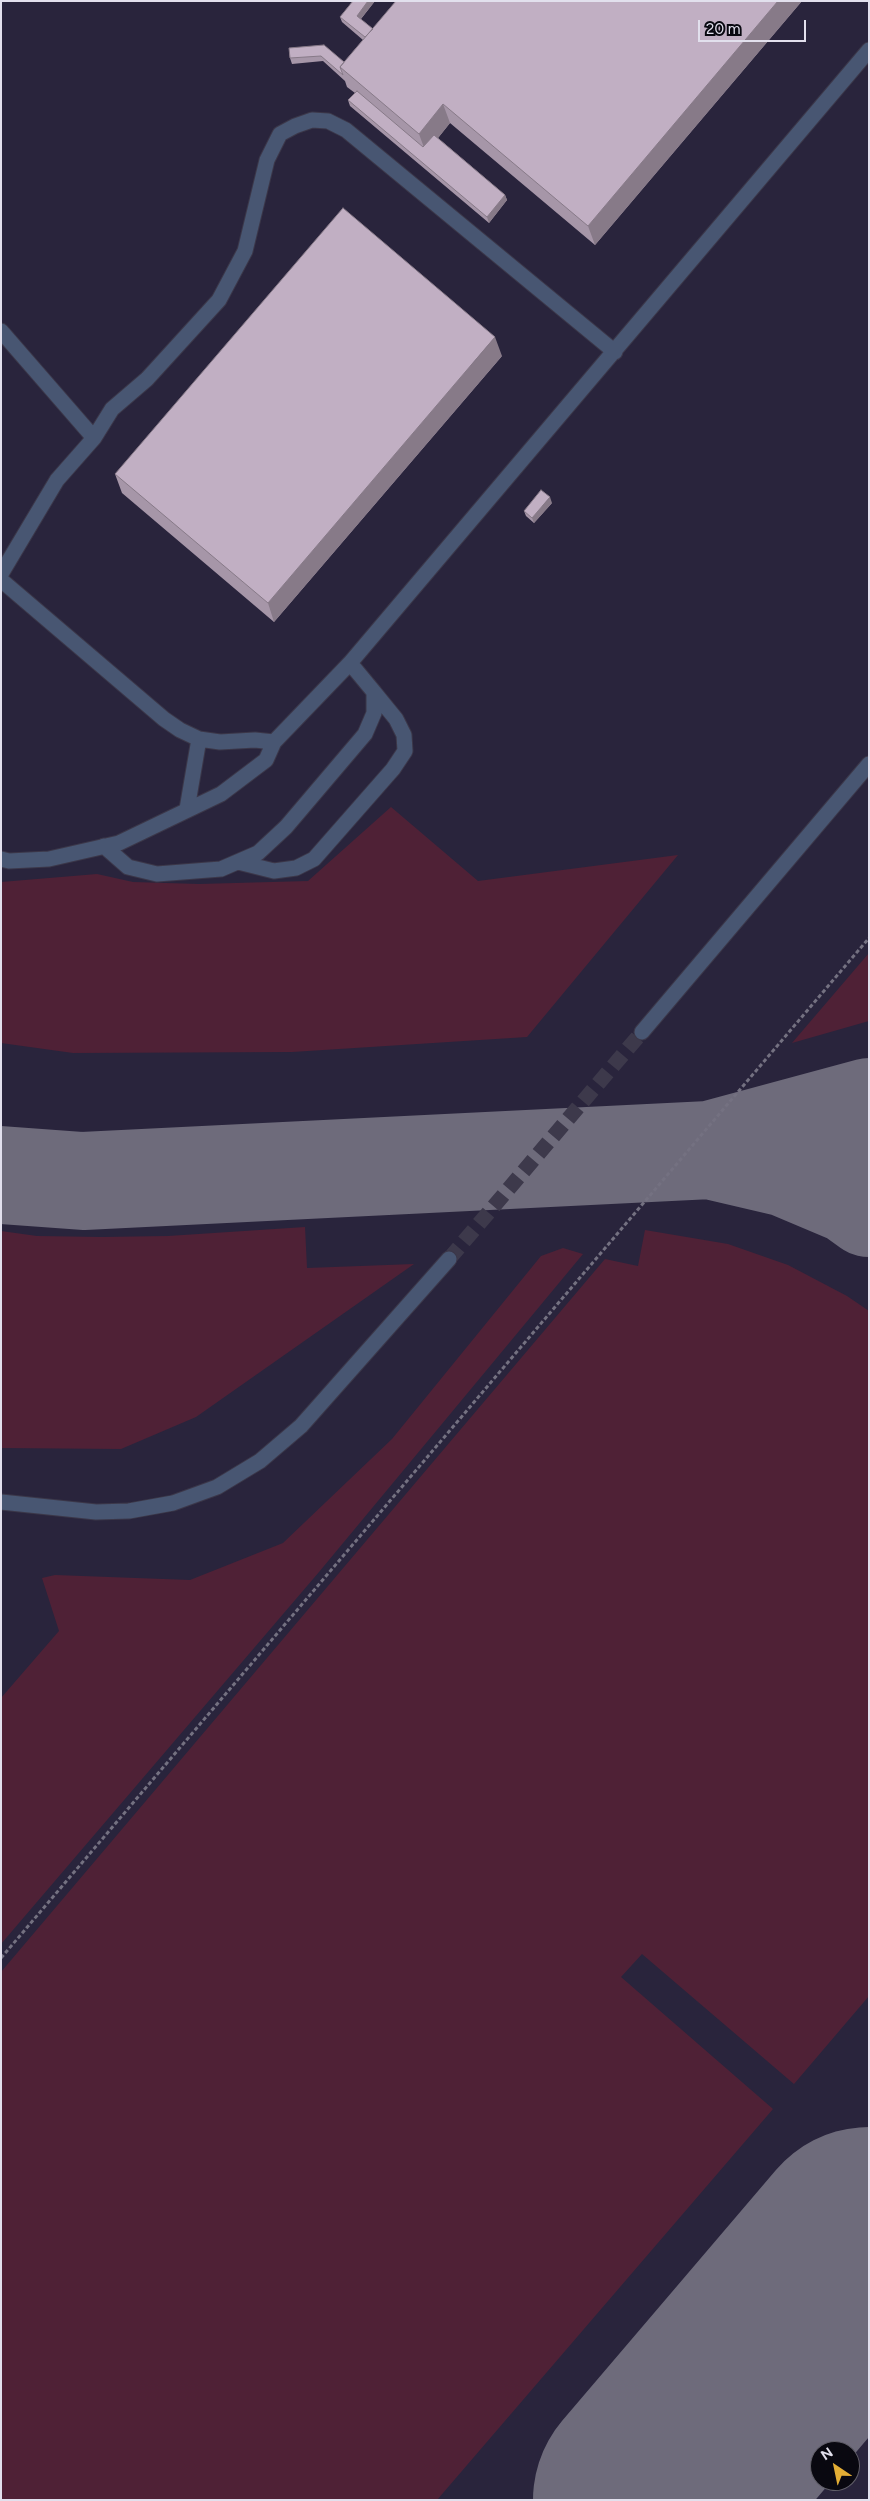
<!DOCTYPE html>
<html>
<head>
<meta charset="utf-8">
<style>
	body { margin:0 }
	#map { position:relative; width:870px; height:2501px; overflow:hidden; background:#201c2e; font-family:Figtree,sans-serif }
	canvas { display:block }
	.frame { position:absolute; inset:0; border:2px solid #e2e0ed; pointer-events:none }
	.north { position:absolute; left:810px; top:2441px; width:50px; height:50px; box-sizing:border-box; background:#090810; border:1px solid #605e68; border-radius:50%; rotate:326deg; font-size:14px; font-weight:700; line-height:20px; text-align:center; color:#e2e0ed }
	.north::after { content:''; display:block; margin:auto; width:18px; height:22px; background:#e4ae35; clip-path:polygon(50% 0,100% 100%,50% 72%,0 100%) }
	.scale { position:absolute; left:698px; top:20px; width:108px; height:22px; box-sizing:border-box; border:2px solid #e2e0ed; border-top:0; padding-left:6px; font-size:15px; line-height:18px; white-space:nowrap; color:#e2e0ed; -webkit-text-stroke:4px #090810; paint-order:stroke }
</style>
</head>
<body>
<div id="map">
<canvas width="870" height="2501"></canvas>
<div class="frame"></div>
<div class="north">N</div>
<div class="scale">20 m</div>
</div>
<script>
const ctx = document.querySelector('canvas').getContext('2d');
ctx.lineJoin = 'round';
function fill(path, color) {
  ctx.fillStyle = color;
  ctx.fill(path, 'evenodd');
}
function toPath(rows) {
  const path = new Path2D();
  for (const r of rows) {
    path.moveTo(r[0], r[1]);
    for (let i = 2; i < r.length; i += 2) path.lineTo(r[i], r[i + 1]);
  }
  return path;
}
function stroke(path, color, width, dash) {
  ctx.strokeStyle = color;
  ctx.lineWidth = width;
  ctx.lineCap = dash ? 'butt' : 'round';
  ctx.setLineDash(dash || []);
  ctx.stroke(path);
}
fill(toPath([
	[1,1,869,1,869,2500,1,2500],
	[820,2451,850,2451,850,2481,820,2481]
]), '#29243c');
fill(toPath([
	[391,807,478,881,678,855,527,1037,292,1052,73,1053,1,1043,1,882,97,874,133,882,199,884,308,881],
	[869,953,869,1021,792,1043],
	[305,1227,307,1268,414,1264,196,1417,121,1449,1,1448,1,1231,37,1236,102,1237,168,1236],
	[645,1230,728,1244,788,1265,847,1296,869,1311,869,1996,794,2084,642,1954,621,1977,773,2109,437,2500,1,2500,1,1972,605,1259,638,1266],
	[563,1248,583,1254,319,1572,1,1944,1,1698,59,1631,42,1578,55,1575,190,1580,283,1543,392,1439,541,1256]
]), '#4f2136');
stroke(toPath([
	[710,1150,869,1107],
	[1,1175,83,1181,710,1150,787,1168,851,1195,869,1208]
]), '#6e6b7b', 98);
stroke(toPath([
	[655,2500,869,2249]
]), '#6e6b7b', 244);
stroke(toPath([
	[449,1259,642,1032]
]), '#3d394b', 15, [15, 8]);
const minor = toPath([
	[1,331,94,438],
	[1,574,57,480,94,438,112,409,147,379,219,300,245,251,267,160,280,134,295,126,312,120,328,121,346,130,615,352],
	[1,580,164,719,180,730,199,739,220,742,255,740,274,742],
	[187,809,199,739],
	[104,846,128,867,157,874,221,869,258,853,286,827,365,734,374,713,374,692,350,663],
	[1,859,9,861,49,859,119,843,221,794,266,760,274,742,350,663,869,50],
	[238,862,274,871,296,868,314,859,393,769,405,751,404,735,396,719,374,692],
	[642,1032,869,764],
	[1,1502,96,1512,129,1511,173,1503,217,1487,260,1461,301,1426,449,1259]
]);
stroke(minor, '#3b3749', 17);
stroke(toPath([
	[1,1958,869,938]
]), '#747181', 3, [4, 2.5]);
stroke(minor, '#485672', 15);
fill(toPath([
	[353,1,375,1,361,19,373,29,396,1,802,1,595,245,450,123,438,138,505,195,507,200,489,223,350,106,348,100,355,93,347,87,345,81,323,61,292,64,290,58,289,48,344,62,363,40,342,22,340,17],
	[502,356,274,622,122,493,115,474],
	[552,503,534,523,526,516,524,511]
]), '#a696a8');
fill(toPath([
	[368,1,375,1,359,21,357,16],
	[778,1,802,1,595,245,588,226],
	[443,104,450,123,426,153,419,134],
	[505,195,507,200,489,223,487,217],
	[495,337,502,356,274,622,268,603],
	[550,497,552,503,534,523,532,518]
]), '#877a88');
const building = toPath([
	[353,1,368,1,357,16,373,29,365,37,340,17,353,1],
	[396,1,778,1,588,226,443,104,419,134,340,67,396,1],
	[324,45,344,62,340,67,343,75,321,56,290,58,289,48,324,45],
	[357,91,423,147,434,135,505,195,487,217,348,100,357,91],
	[343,208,495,337,268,603,115,474,343,208],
	[541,490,550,497,532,518,524,511,541,490]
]);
fill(building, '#c1afc3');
stroke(building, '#877a88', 1);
</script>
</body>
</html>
